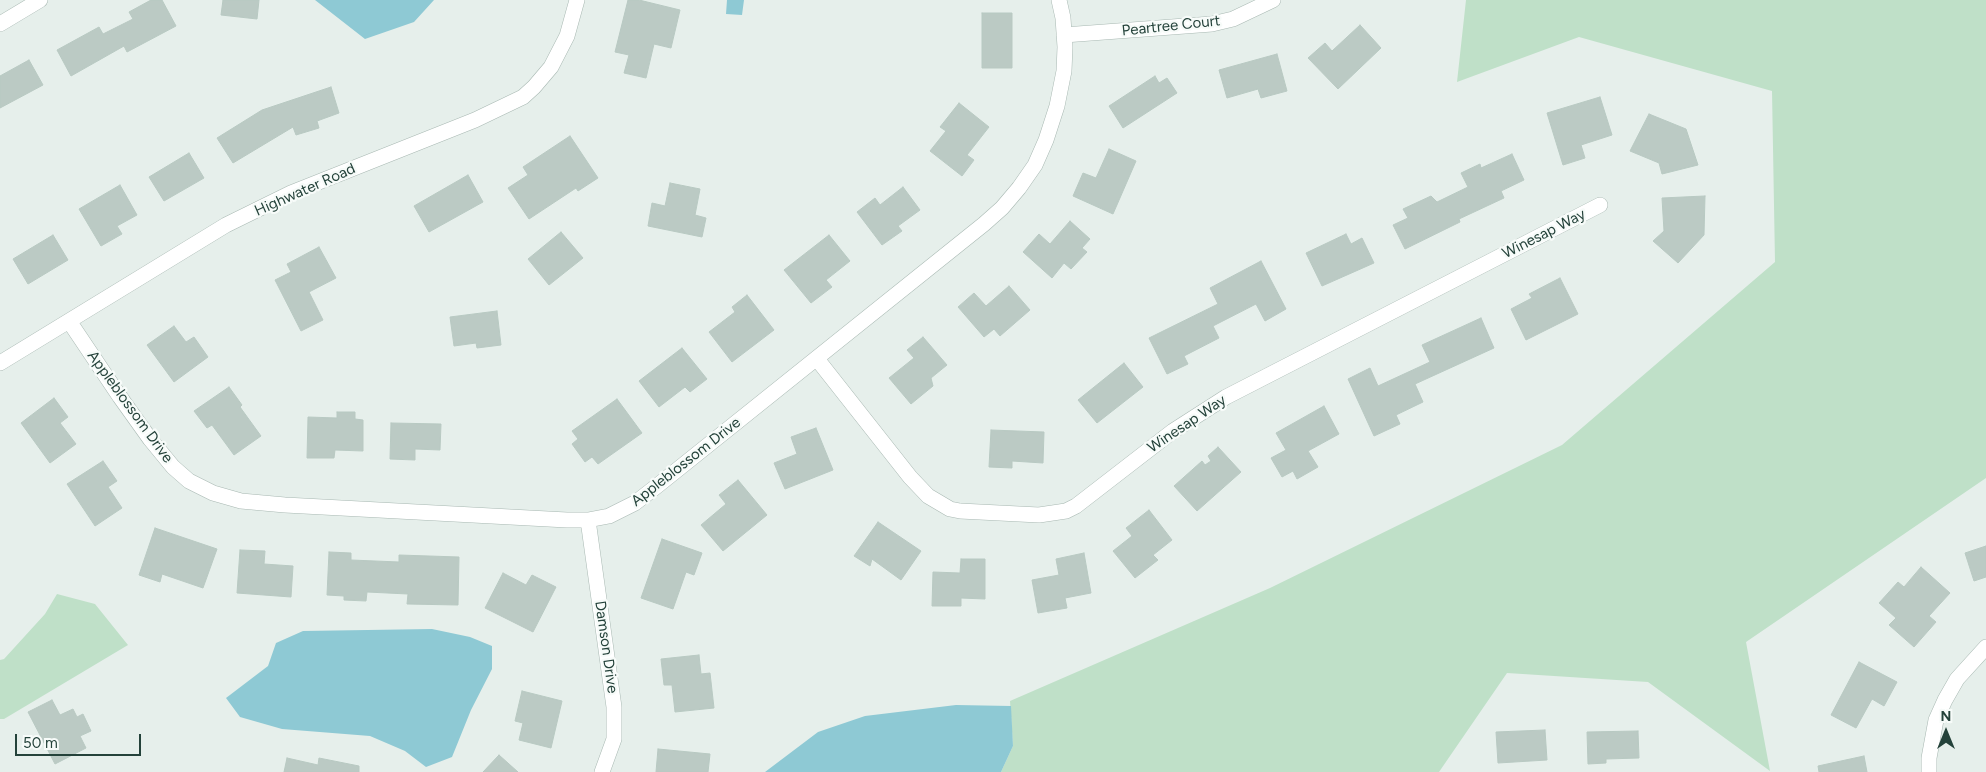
<!DOCTYPE html>
<html>
<head>
<meta charset="utf-8">
<style>
	body { margin:0 }
	#map { position:relative; width:1986px; height:772px; overflow:hidden; background:#e6efeb; font-family:Figtree,sans-serif }
	canvas { display:block }
	.north { position:absolute; left:1921px; top:707px; width:50px; height:50px; -webkit-text-stroke:4px #f7fbf9; paint-order:stroke; rotate:0deg; font-size:14px; font-weight:700; line-height:20px; text-align:center; color:#24423a }
	.north::after { content:''; display:block; margin:auto; width:18px; height:22px; background:#24423a; clip-path:polygon(50% 0,100% 100%,50% 72%,0 100%) }
	.scale { position:absolute; left:15px; top:734px; width:126px; height:22px; box-sizing:border-box; border:2px solid #24423a; border-top:0; padding-left:6px; font-size:15px; line-height:18px; white-space:nowrap; color:#24423a; -webkit-text-stroke:4px #f7fbf9; paint-order:stroke }
</style>
</head>
<body>
<div id="map">
<canvas width="1986" height="772"></canvas>
<div class="north">N</div>
<div class="scale">50 m</div>
</div>
<script>
const ctx = document.querySelector('canvas').getContext('2d');
ctx.lineJoin = 'round';
function fill(path, color) {
  ctx.fillStyle = color;
  ctx.fill(path, 'evenodd');
}
function toPath(rows) {
  const path = new Path2D();
  for (const r of rows) {
    path.moveTo(r[0], r[1]);
    for (let i = 2; i < r.length; i += 2) path.lineTo(r[i], r[i + 1]);
  }
  return path;
}
function stroke(path, color, width, dash) {
  ctx.strokeStyle = color;
  ctx.lineWidth = width;
  ctx.lineCap = dash ? 'butt' : 'round';
  ctx.setLineDash(dash || []);
  ctx.stroke(path);
}
function write(font, color, halo, rows, align = 'center') {
  ctx.font = font + ' Figtree,sans-serif';
  ctx.lineWidth = 4.5;
  ctx.setLineDash([]);
  ctx.textBaseline = 'middle';
  ctx.strokeStyle = halo;
  ctx.fillStyle = color;
  for (const [text, x, y, turn = 0] of rows) {
    ctx.save();
    ctx.translate(x, y);
    ctx.rotate((+turn || 0) * Math.PI / 180);
    ctx.textAlign = isNaN(turn) ? turn : align;
    if (halo) ctx.strokeText(text, 0, 0);
    ctx.fillText(text, 0, 0);
    ctx.restore();
  }
}
fill(toPath([
	[1466,0,1986,0,1986,478,1746,642,1770,771,1648,682,1507,673,1439,772,1001,772,1013,746,1010,701,1270,588,1562,445,1775,262,1772,91,1579,37,1457,82],
	[57,594,95,604,128,645,4,719,0,719,0,660,4,659,45,614]
]), '#bfe0c8');
fill(toPath([
	[315,0,434,0,414,22,365,39],
	[727,0,744,0,742,15,726,14],
	[432,629,470,637,492,646,492,669,471,710,452,757,426,767,405,751,370,736,282,729,240,717,226,698,268,666,276,643,303,631],
	[956,705,1011,706,1013,746,1001,772,765,772,818,732,865,716]
]), '#8ec9d4');
const building = toPath([
	[151,0,162,0,176,26,127,52,124,46,71,76,57,50,99,27,103,34,133,19,129,12,151,0],
	[223,0,259,0,257,19,221,15,223,0],
	[628,0,639,0,680,10,671,48,654,44,646,78,624,73,629,55,615,52,628,0],
	[982,13,1012,13,1012,68,982,68,982,13],
	[1360,25,1381,48,1338,89,1308,58,1325,43,1332,51,1360,25],
	[1277,54,1287,91,1261,98,1258,89,1227,98,1219,70,1277,54],
	[29,60,43,85,0,108,0,76,29,60],
	[1155,76,1159,83,1167,78,1177,93,1123,128,1109,106,1155,76],
	[331,87,339,113,317,121,319,128,296,135,293,127,233,163,217,138,262,110,331,87],
	[1600,97,1612,135,1581,145,1585,158,1563,165,1547,113,1600,97],
	[959,103,989,127,967,155,974,160,962,176,930,151,946,131,940,127,959,103],
	[1649,114,1686,129,1698,165,1662,174,1659,163,1630,151,1649,114],
	[570,136,598,178,578,191,576,188,529,219,508,188,528,175,523,167,570,136],
	[1109,149,1136,161,1113,214,1073,196,1083,173,1096,178,1109,149],
	[189,153,204,178,164,201,149,177,189,153],
	[1512,154,1524,180,1501,191,1504,198,1459,219,1460,222,1405,249,1393,225,1408,218,1403,209,1431,196,1437,202,1468,187,1461,173,1480,164,1481,168,1512,154],
	[468,175,483,202,429,232,414,206,468,175],
	[670,183,700,189,695,215,706,218,702,237,648,226,652,203,665,206,670,183],
	[120,185,137,215,117,226,122,234,101,246,79,209,120,185],
	[903,187,920,210,898,226,902,231,882,245,857,212,875,198,880,205,903,187],
	[1705,196,1704,235,1678,263,1653,241,1664,231,1662,198,1705,196],
	[1070,221,1090,239,1082,248,1087,252,1071,269,1064,263,1052,278,1023,252,1039,234,1050,244,1070,221],
	[561,232,583,258,549,285,528,259,561,232],
	[1346,234,1351,244,1362,238,1374,263,1322,286,1306,253,1346,234],
	[53,235,68,260,28,284,13,259,53,235],
	[829,235,850,261,826,280,832,287,811,303,784,270,829,235],
	[319,247,336,278,309,292,323,320,301,331,275,280,291,272,287,264,319,247],
	[1261,261,1286,309,1265,321,1256,304,1213,326,1219,338,1184,356,1188,364,1167,374,1149,338,1218,304,1210,288,1261,261],
	[1560,278,1578,314,1526,340,1511,309,1532,298,1529,294,1560,278],
	[1009,286,1030,310,1000,336,994,329,984,337,958,307,974,293,986,306,1009,286],
	[747,295,774,330,732,362,709,332,735,312,732,307,747,295],
	[497,311,501,345,477,348,476,343,454,346,450,317,497,311],
	[1481,318,1494,348,1415,384,1423,402,1396,415,1400,424,1374,436,1348,379,1370,368,1378,386,1430,362,1422,345,1481,318],
	[174,326,186,342,194,337,208,357,174,382,147,345,174,326],
	[923,337,947,365,931,378,933,386,911,404,889,378,914,358,907,350,923,337],
	[682,348,707,379,690,392,685,387,659,407,639,381,682,348],
	[1124,363,1143,387,1097,423,1078,400,1124,363],
	[229,387,242,405,240,407,261,436,234,455,212,425,207,428,194,411,229,387],
	[54,398,68,417,60,423,76,444,50,463,21,423,54,398],
	[617,399,642,433,598,464,592,457,585,462,572,444,578,439,572,431,617,399],
	[1324,406,1339,434,1308,451,1318,467,1297,479,1293,471,1282,477,1271,458,1286,450,1276,433,1324,406],
	[337,412,355,412,355,419,363,420,363,451,335,450,334,458,307,458,308,417,337,418,337,412],
	[391,423,441,424,440,450,415,449,415,460,390,459,391,423],
	[816,428,833,470,785,489,774,463,797,454,791,437,816,428],
	[991,430,1044,432,1043,463,1012,461,1012,468,989,467,991,430],
	[1218,447,1241,472,1197,511,1174,486,1202,461,1205,465,1211,461,1208,456,1218,447],
	[103,461,117,481,108,487,122,508,95,526,67,484,103,461],
	[738,480,767,515,723,551,701,525,726,504,719,495,738,480],
	[1149,510,1172,540,1153,555,1158,560,1135,578,1113,551,1132,536,1126,528,1149,510],
	[878,522,921,551,901,580,872,559,870,566,854,556,878,522],
	[155,528,217,549,203,588,162,574,160,582,139,575,155,528],
	[662,539,702,553,694,575,686,572,673,609,641,598,662,539],
	[1986,546,1986,577,1974,581,1965,553,1986,546],
	[240,550,265,551,264,564,293,566,291,597,237,593,240,550],
	[329,552,351,553,351,560,399,562,399,555,459,557,458,605,407,604,408,594,367,592,366,601,344,600,344,596,327,595,329,552],
	[1084,553,1091,593,1065,598,1067,608,1038,613,1032,580,1059,575,1056,559,1084,553],
	[961,559,985,559,985,599,961,598,961,606,932,606,933,572,960,573,961,559],
	[1921,567,1950,593,1929,616,1936,622,1914,647,1889,625,1896,618,1879,603,1898,582,1904,587,1921,567],
	[503,573,526,585,532,575,556,587,533,632,485,608,503,573],
	[699,655,701,674,710,673,714,708,675,712,672,685,664,685,661,659,699,655],
	[1859,662,1897,682,1884,706,1872,699,1856,728,1831,715,1859,662],
	[522,691,562,701,551,748,519,740,523,723,515,721,522,691],
	[52,700,60,715,73,709,77,717,83,714,91,731,80,736,86,748,55,764,28,712,52,700],
	[1545,730,1547,760,1498,763,1496,732,1545,730],
	[1638,731,1639,758,1606,759,1606,763,1588,764,1587,732,1638,731],
	[658,749,710,754,708,772,656,772,658,749],
	[499,755,518,772,483,772,499,755],
	[1864,756,1867,772,1819,772,1818,766,1864,756],
	[287,758,318,765,319,758,359,766,359,772,284,772,287,758]
]);
fill(building, '#bbcac4');
stroke(building, '#b8c9c2', 1);
const minor = toPath([
	[0,24,40,0],
	[1064,35,1212,24,1233,19,1273,0],
	[69,321,120,397,150,439,173,467,189,481,213,493,241,501,285,505,567,520,588,520,609,516,635,503,657,486,984,224,1002,208,1019,188,1035,165,1046,140,1057,106,1064,71,1065,47,1063,18,1059,0],
	[817,359,910,477,928,496,950,509,960,511,1039,515,1066,511,1076,506,1173,431,1226,397,1600,205],
	[0,363,226,225,291,193,475,120,523,97,534,87,551,67,567,36,577,0],
	[588,520,614,707,614,739,602,772],
	[1929,772,1929,758,1936,720,1945,700,1957,679,1986,647]
]);
stroke(minor, '#a8b8b2', 16);
stroke(minor, '#fff', 15);
write('15px', '#24423a', '#f7fbf9', [
	["Peartree Court",1171,26,-6],
	["Highwater Road",305,190,-24],
	["Winesap Way",1544,234,-27],
	["Appleblossom Drive",130,407,54],
	["Winesap Way",1187,424,-34],
	["Appleblossom Drive",686,462,-38],
	["Damson Drive",606,647,82]
]);
</script>
</body>
</html>
